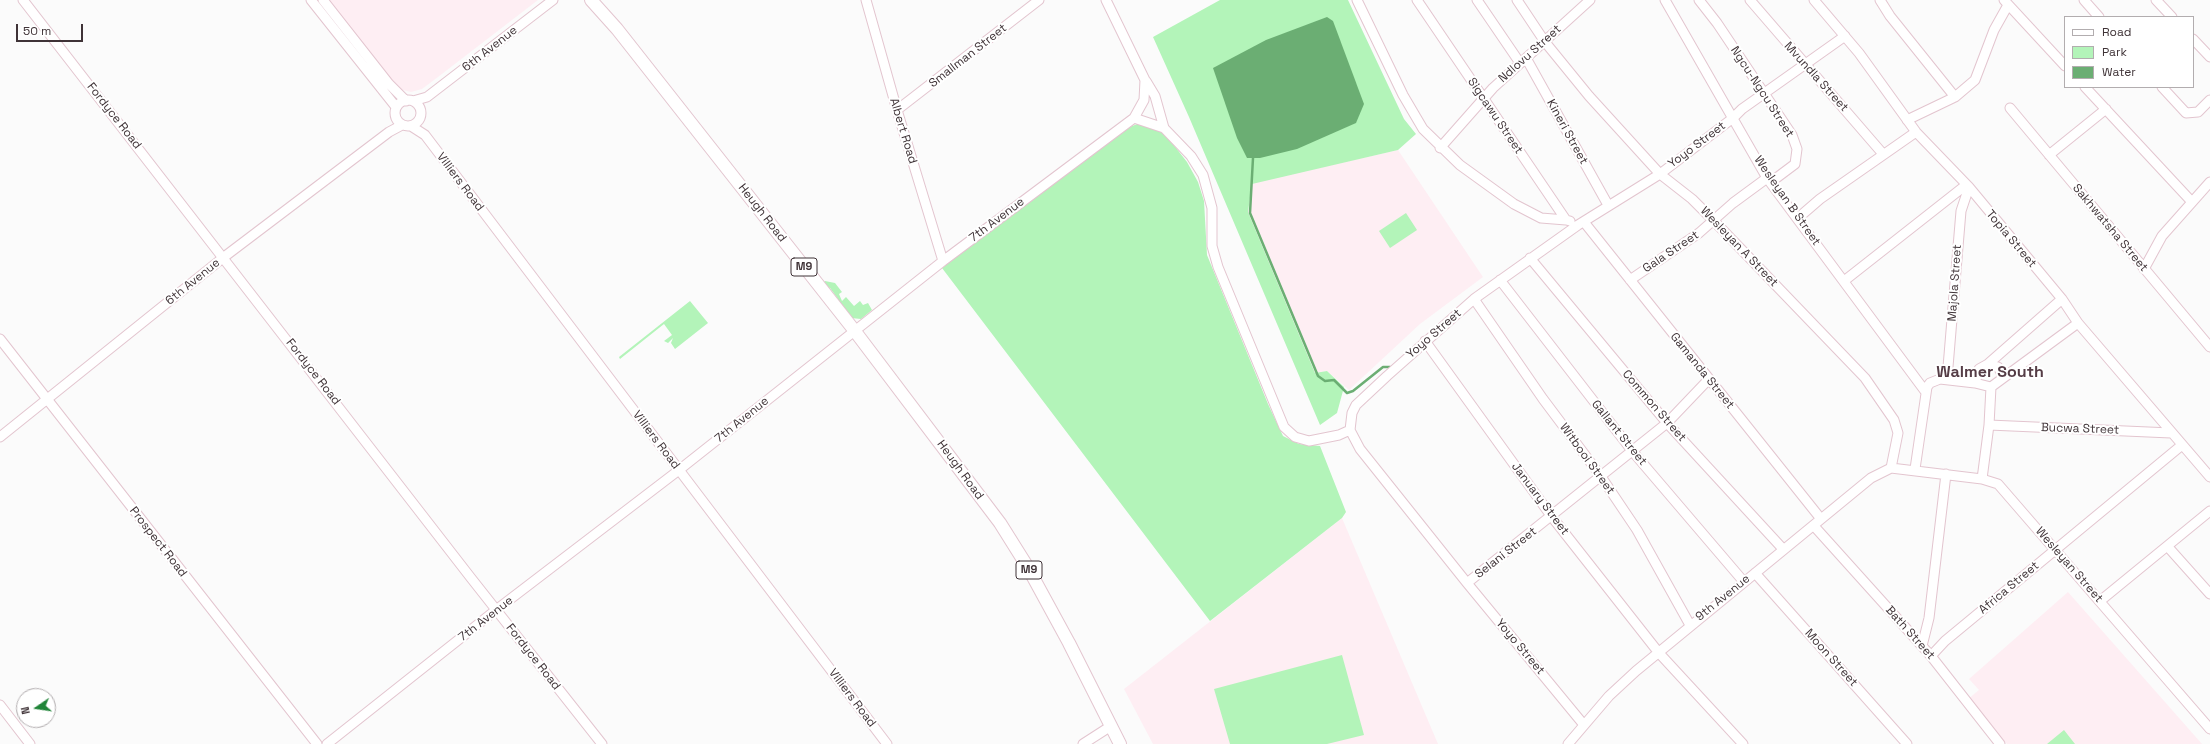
<!DOCTYPE html>
<html>
<head>
<meta charset="utf-8">
<style>
	body { margin:0 }
	#map { position:relative; width:2210px; height:744px; overflow:hidden; background:#fbfbfb; font-family:"Space Grotesk",sans-serif }
	canvas { display:block }
	.legend { position:absolute; left:2064px; top:16px; width:130px; height:72px; box-sizing:border-box; background:#fff; border:1px solid #b2adaf; margin:0; padding:5px 7px; list-style:none; font-size:12px; color:#3f3337 }
	.legend li { display:flex; align-items:center; gap:8px; height:20px }
	.legend b { width:20px; border:1px solid #b2adaf }
	.north { position:absolute; left:16px; top:688px; width:40px; height:40px; box-sizing:border-box; background:#fff; border:1px solid #b2adaf; border-radius:50%; rotate:257deg; font-size:11px; font-weight:700; line-height:16px; text-align:center; color:#3f3337 }
	.north::after { content:''; display:block; margin:auto; width:14px; height:18px; background:#208438; clip-path:polygon(50% 0,100% 100%,50% 72%,0 100%) }
	.scale { position:absolute; left:16px; top:24px; width:67px; height:18px; box-sizing:border-box; border:2px solid #3f3337; border-top:0; padding-left:5px; font-size:12px; line-height:14px; white-space:nowrap; color:#3f3337; -webkit-text-stroke:3px #fff; paint-order:stroke }
</style>
</head>
<body>
<div id="map">
<canvas width="2210" height="744"></canvas>
<ul class="legend">
<li><b style="height:5px;background:#fff"></b>Road</li>
<li><b style="height:11px;background:#b3f4b9"></b>Park</li>
<li><b style="height:11px;background:#6bae73"></b>Water</li>
</ul>
<div class="north">N</div>
<div class="scale">50 m</div>
</div>
<script>
const ctx = document.querySelector('canvas').getContext('2d');
ctx.lineJoin = 'round';
function fill(path, color) {
  ctx.fillStyle = color;
  ctx.fill(path, 'evenodd');
}
function toPath(rows) {
  const path = new Path2D();
  for (const r of rows) {
    if (r.length === 3) {
      path.moveTo(r[0] + r[2], r[1]);
      path.arc(r[0], r[1], r[2], 0, 2 * Math.PI);
      continue;
    }
    path.moveTo(r[0], r[1]);
    for (let i = 2; i < r.length; i += 2) path.lineTo(r[i], r[i + 1]);
  }
  return path;
}
function stroke(path, color, width, dash) {
  ctx.strokeStyle = color;
  ctx.lineWidth = width;
  ctx.lineCap = dash ? 'butt' : 'round';
  ctx.setLineDash(dash || []);
  ctx.stroke(path);
}
function write(font, color, halo, rows, align = 'center') {
  ctx.font = font + ' "Space Grotesk",sans-serif';
  ctx.lineWidth = 4;
  ctx.setLineDash([]);
  ctx.textBaseline = 'middle';
  ctx.strokeStyle = halo;
  ctx.fillStyle = color;
  for (const [text, x, y, turn = 0] of rows) {
    ctx.save();
    ctx.translate(x, y);
    ctx.rotate((+turn || 0) * Math.PI / 180);
    ctx.textAlign = isNaN(turn) ? turn : align;
    if (halo) ctx.strokeText(text, 0, 0);
    ctx.fillText(text, 0, 0);
    ctx.restore();
  }
}
fill(toPath([
	[328,0,538,0,438,77,422,89,411,92,399,89],
	[1398,150,1483,277,1420,324,1349,390,1327,371,1315,373,1248,212,1252,183],
	[1342,518,1438,744,1153,744,1124,689],
	[2068,592,2202,744,2007,744,1968,699,1979,690,1969,679]
]), '#feeef3');
fill(toPath([
	[1220,0,1348,0,1404,119,1416,134,1398,150,1252,184,1248,212,1315,373,1327,371,1344,387,1337,413,1320,425,1189,117,1153,37],
	[1140,123,1154,126,1169,139,1187,162,1198,182,1204,201,1207,255,1268,404,1283,436,1299,444,1320,446,1346,512,1342,518,1210,621,942,268,1079,161,1127,128],
	[1406,213,1417,230,1390,248,1379,231],
	[825,281,835,283,842,292,839,294,842,301,846,297,854,306,860,301,863,305,868,303,872,310,861,319,851,318,838,305,838,299,830,288,825,287,823,283],
	[690,301,708,323,675,349,671,343,673,338,668,343,664,341,672,335,664,324,620,359,619,357],
	[1342,655,1364,735,1327,744,1230,744,1214,689],
	[2064,730,2075,744,2047,744]
]), '#b3f4b9');
fill(toPath([
	[1327,17,1333,21,1364,104,1356,123,1297,149,1260,158,1247,158,1237,138,1213,68,1266,40]
]), '#6bae73');
stroke(toPath([
	[1253,158,1250,213,1318,376,1325,381,1334,380,1347,393,1353,391,1383,367,1390,367]
]), '#6bae73', 2.5);
const minor = toPath([
	[23,0,471,578,602,744],
	[311,0,396,107],
	[323,0,389,84,406,101],
	[866,0,897,110,943,261],
	[1357,0,1403,95,1423,129,1460,165,1514,204,1541,218,1566,220],
	[1417,0,1566,220,1570,221],
	[1477,0,1520,63],
	[1517,0,1545,42,1589,96,1660,174,1692,199,1714,221,1865,378,1894,420,1898,433,1891,468],
	[1665,0,1767,178,1925,391],
	[1699,0,1717,23,1792,135,1797,149,1795,164,1771,182],
	[1750,0,1883,154],
	[1814,0,1859,53,1916,132,1969,187,2062,299,2078,323,2210,477],
	[1880,0,1890,16,1955,97],
	[2004,0,2065,66],
	[2084,0,2099,17],
	[2156,0,2172,17],
	[2193,39,2210,57],
	[1526,58,1608,205],
	[1146,81,1155,96,1164,128],
	[2085,87,2192,202],
	[2162,87,2186,113,2198,112,2210,100],
	[408,113,13],
	[413,101,427,97,553,0],
	[2010,108,2210,347],
	[897,110,1039,0],
	[1134,118,1164,128,1191,156,1203,175,1212,208,1212,246,1218,267,1284,427,1295,437,1309,441,1339,435,1350,430],
	[1907,120,1955,97,1975,80,1994,30,2008,5],
	[411,126,425,135,887,744],
	[1440,148,1493,88,1590,0],
	[2049,155,2106,109],
	[1798,218,1820,199,1916,132],
	[1584,222,1821,519],
	[1530,258,1667,423,1783,549],
	[2144,269,2162,236,2210,182],
	[1500,280,1633,452,1744,582],
	[1630,280,1699,233,1733,203,1767,178],
	[1844,281,1966,185],
	[1474,299,1543,399,1600,475,1637,530,1690,625],
	[0,339,317,744],
	[1425,341,1552,517,1659,653,1743,744],
	[1988,364,2062,299],
	[1947,379,1961,211,1969,187],
	[1975,383,1979,369,1988,364,1998,367,2002,374,2001,379],
	[1991,387,2078,323],
	[1989,425,2171,433],
	[0,437,224,257,389,132,402,125],
	[1891,468,1982,479,1998,484,2210,729],
	[1915,469,1927,387,1930,383,1940,379,1975,383,1991,387,1989,425,1982,479],
	[1814,526,1931,656,2000,744],
	[2168,547,2210,594],
	[1755,573,1907,744],
	[1467,583,1667,423,1708,380],
	[2100,601,2210,511],
	[1922,646,1929,618,1946,474],
	[1931,656,1945,641,2182,445],
	[0,705,30,744],
	[1584,725,1467,583,1360,449,1350,430,1352,413,1356,405,1387,376,1474,299,1578,225,1660,174,1733,118,1742,109,1845,36],
	[327,744,496,610,679,470,943,261,1134,118,1144,100,1145,80,1106,0],
	[1083,744,1111,726],
	[1568,744,1609,696,1636,671,1871,478,1891,468]
]);
const major = toPath([
	[591,0,617,29,854,330,1000,523,1027,566,1069,643,1120,744]
]);
stroke(minor, '#e3c5cf', 11);
stroke(major, '#e3c5cf', 14);
stroke(minor, '#fff', 9);
stroke(major, '#fff', 12);
for (const [x, y, w] of [
	[804,267,26],
	[1029,570,26]
]) {
  const box = new Path2D();
  box.roundRect(x - w / 2, y - 9, w, 18, 3);
  ctx.fillStyle = '#fff';
  ctx.fill(box);
  stroke(box, '#3f3337', 1);
}
write('bold 11px', '#3f3337', null, [
	["M9",804,267],
	["M9",1029,570]
]);
write('12px', '#3f3337', '#fff', [
	["6th Avenue",490,49,-38],
	["Ndlovu Street",1530,54,-42],
	["Smallman Street",968,56,-38],
	["Mvundla Street",1816,77,48],
	["Ngcu-Ngcu Street",1762,92,57],
	["Fordyce Road",114,116,52],
	["Sigcawu Street",1495,116,56],
	["Albert Road",903,131,73],
	["Kineri Street",1567,132,61],
	["Yoyo Street",1697,145,-37],
	["Villiers Road",460,182,53],
	["Wesleyan B Street",1787,201,55],
	["Heugh Road",762,213,52],
	["7th Avenue",997,220,-37],
	["Sakhwatsha Street",2110,228,50],
	["Topia Street",2011,239,50],
	["Wesleyan A Street",1739,247,46],
	["Gala Street",1671,252,-34],
	["6th Avenue",193,282,-39],
	["Majola Street",1955,283,-86],
	["Yoyo Street",1434,334,-41],
	["Gamanda Street",1702,371,51],
	["Fordyce Road",313,372,52],
	["Common Street",1654,406,49],
	["7th Avenue",742,420,-39],
	["Bucwa Street",2080,429,2],
	["Gallant Street",1619,433,51],
	["Villiers Road",656,440,53],
	["Witbooi Street",1587,459,54],
	["Heugh Road",960,470,54],
	["January Street",1540,499,53],
	["Prospect Road",158,542,52],
	["Selani Street",1506,553,-38],
	["Wesleyan Street",2069,565,49],
	["Africa Street",2009,588,-40],
	["9th Avenue",1723,598,-39],
	["7th Avenue",486,619,-38],
	["Bath Street",1910,633,48],
	["Yoyo Street",1520,647,50],
	["Fordyce Road",533,657,52],
	["Moon Street",1831,658,48],
	["Villiers Road",852,698,53]
]);
write('bold 16px', '#553d46', '#fff', [
	["Walmer South",1990,373]
]);
</script>
</body>
</html>
